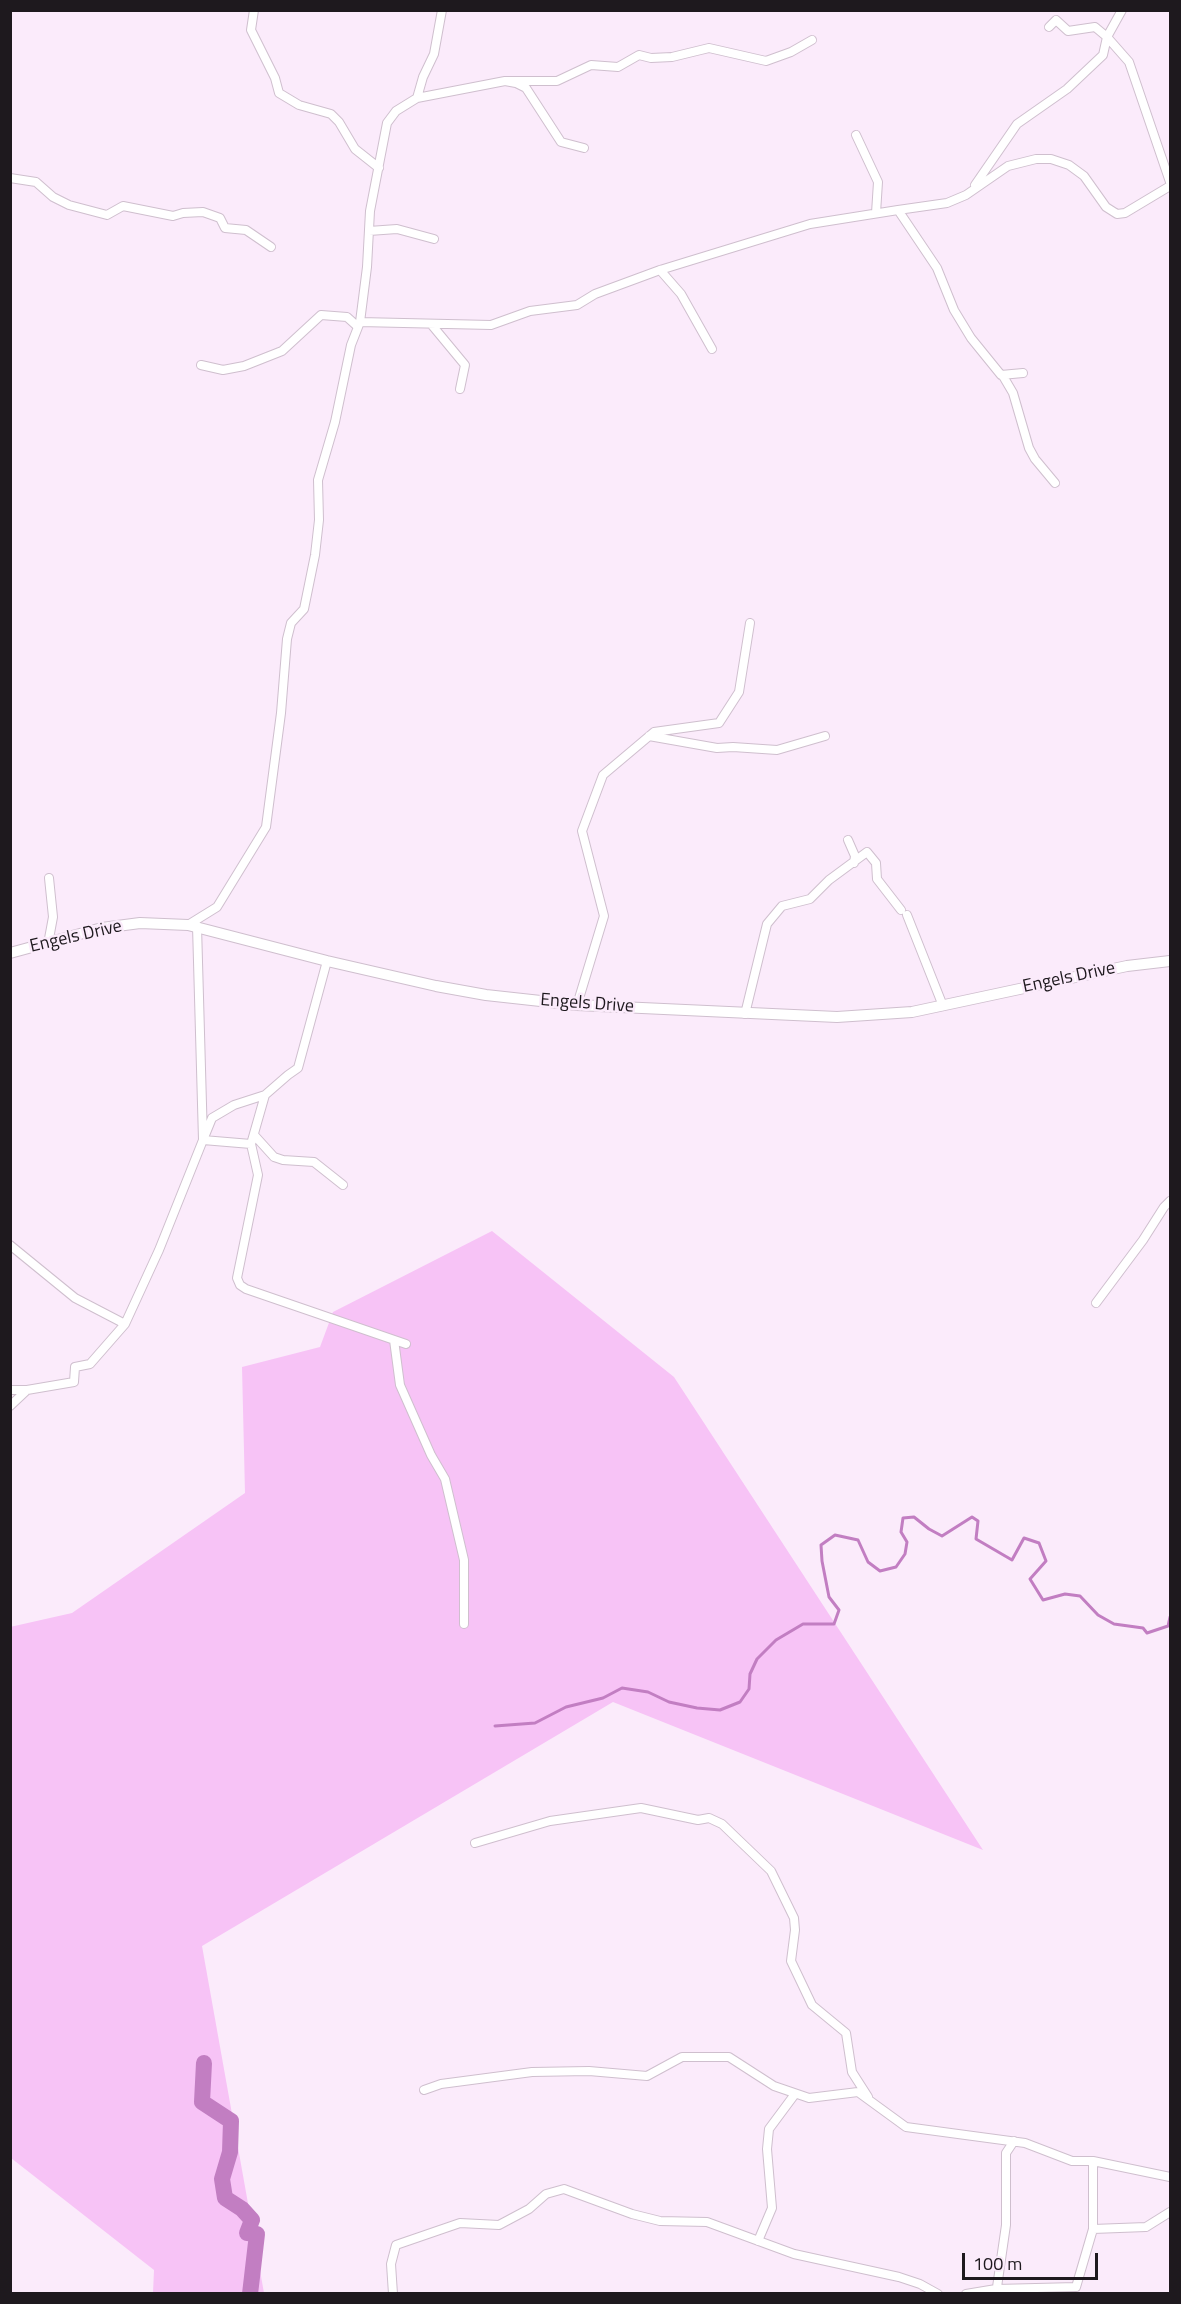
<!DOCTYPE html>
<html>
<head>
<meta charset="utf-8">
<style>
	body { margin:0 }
	#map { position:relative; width:1181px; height:2304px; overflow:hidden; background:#fbebfb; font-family:"Titillium Web",sans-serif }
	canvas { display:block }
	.frame { position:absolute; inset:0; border:12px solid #1e191e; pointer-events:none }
	.scale { position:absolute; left:962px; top:2253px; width:136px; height:27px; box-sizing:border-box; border:3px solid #1e191e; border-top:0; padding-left:8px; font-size:18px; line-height:21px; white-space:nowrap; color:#1e191e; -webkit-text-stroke:4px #fbebfb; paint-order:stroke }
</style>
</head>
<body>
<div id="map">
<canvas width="1181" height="2304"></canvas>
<div class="frame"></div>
<div class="scale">100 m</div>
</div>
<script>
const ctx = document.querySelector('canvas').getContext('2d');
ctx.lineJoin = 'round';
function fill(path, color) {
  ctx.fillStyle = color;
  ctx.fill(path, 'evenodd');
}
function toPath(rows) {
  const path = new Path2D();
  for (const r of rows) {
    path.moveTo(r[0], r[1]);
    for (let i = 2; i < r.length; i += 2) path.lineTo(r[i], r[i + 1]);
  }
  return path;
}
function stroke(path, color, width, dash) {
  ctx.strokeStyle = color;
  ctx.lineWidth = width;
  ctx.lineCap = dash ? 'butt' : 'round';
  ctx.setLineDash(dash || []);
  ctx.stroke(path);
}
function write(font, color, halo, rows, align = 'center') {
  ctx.font = font + ' "Titillium Web",sans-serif';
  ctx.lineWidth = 5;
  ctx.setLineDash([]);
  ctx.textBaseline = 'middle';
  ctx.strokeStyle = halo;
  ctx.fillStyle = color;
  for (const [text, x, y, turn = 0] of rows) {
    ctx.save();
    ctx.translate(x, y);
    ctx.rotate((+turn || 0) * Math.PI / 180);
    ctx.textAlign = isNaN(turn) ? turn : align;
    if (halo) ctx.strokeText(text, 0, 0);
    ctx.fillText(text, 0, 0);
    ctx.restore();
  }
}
fill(toPath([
	[492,1231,674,1377,983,1850,613,1702,202,1946,264,2293,153,2293,154,2270,11,2158,10,1627,72,1613,245,1493,242,1367,320,1347,333,1312]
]), '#f7c3f6');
stroke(toPath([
	[495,1726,535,1723,566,1707,603,1698,622,1688,648,1692,669,1702,697,1708,720,1710,740,1702,749,1689,750,1674,757,1659,776,1640,803,1624,834,1624,839,1610,829,1597,822,1561,821,1545,835,1535,858,1540,868,1562,880,1571,896,1567,905,1554,907,1542,901,1532,903,1518,914,1517,929,1529,942,1536,972,1517,978,1521,976,1539,1012,1560,1024,1538,1039,1543,1046,1561,1030,1579,1043,1600,1065,1594,1080,1596,1098,1615,1114,1624,1143,1628,1147,1633,1168,1626,1170,1617]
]), '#c27ec2', 3);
stroke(toPath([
	[204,2063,202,2102,231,2121,230,2152,222,2179,225,2198,242,2209,252,2220,247,2233,257,2234,250,2294]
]), '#c27ec2', 16);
const minor = toPath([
	[254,10,251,30,275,78,279,93,299,105,331,114,339,122,355,149,379,168],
	[1049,27,1056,20,1068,31,1095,27,1107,37,1129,62,1170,182],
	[505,81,557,81,591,65,618,67,639,55,651,58,672,57,709,48,766,61,791,52,812,40],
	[417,98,505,81,516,83,526,88,561,142,584,148],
	[856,135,878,182,876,213],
	[10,178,36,182,53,197,69,205,107,215,123,206,173,216,183,213,203,212,220,218,225,228,246,230,271,247],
	[975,185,1017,124,1067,89,1103,55,1107,37,1122,10],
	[898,210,947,203,966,195,1008,166,1036,159,1051,159,1069,165,1084,176,1106,207,1117,214,1125,213,1170,186],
	[369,231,397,229,434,239],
	[660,270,681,294,712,349],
	[360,322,491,325,530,311,577,305,595,294,660,270,810,224,898,210,937,268,954,310,971,338,1001,375,1023,373],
	[431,324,465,365,460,389],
	[201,365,223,370,244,366,282,351,321,315,347,317,357,326],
	[1003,376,1013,393,1029,448,1035,459,1055,483],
	[649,736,717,748,733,747,777,750,825,736],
	[848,840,855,856,854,863],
	[907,915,943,1006],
	[188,925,217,907,266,827,281,713,287,639,291,623,304,609,315,555,319,520,318,480,335,422,351,345,360,322,367,267,370,211,387,123,396,111,417,98,423,77,434,54,442,10],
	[48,944,53,917,49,878],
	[577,1005,604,916,582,831,603,775,654,732,719,723,739,692,750,623],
	[745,1014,767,924,782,906,810,899,829,880,867,852,876,863,877,879,901,910],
	[265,1095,251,1144,258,1175,237,1278,240,1285,246,1289,406,1344],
	[255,1136,274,1157,283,1160,314,1162,343,1185],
	[251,1144,203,1140,212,1118,234,1105,265,1095,288,1075,298,1068,327,961],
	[10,1245,75,1298,125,1324],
	[1096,1303,1143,1240,1164,1207,1170,1201],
	[394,1340,400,1385,431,1455,445,1479,464,1560,464,1624],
	[10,1390,27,1390],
	[10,1406,27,1390,74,1382,75,1367,90,1364,125,1324,159,1250,203,1140,197,926],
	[475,1843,550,1821,641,1808,698,1820,709,1818,722,1824,771,1871,794,1918,795,1930,791,1961,812,2005,846,2033,852,2072,868,2097],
	[424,2090,441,2084,532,2072,589,2071,647,2076,682,2057,729,2057,774,2086,809,2098,858,2092,906,2127,1025,2143,1072,2161,1093,2161,1170,2177],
	[1093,2229,1146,2227,1170,2212],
	[758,2241,772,2208,767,2149,769,2129,795,2094],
	[393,2294,391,2264,396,2245,460,2223,499,2225,529,2209,546,2194,564,2189,632,2214,660,2221,707,2222,794,2254,899,2277,920,2284,938,2294],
	[966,2294,996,2289,1076,2287,1093,2229,1093,2161],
	[996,2294,1006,2225,1006,2153,1014,2141]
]);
const tertiary = toPath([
	[10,953,102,928,140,923,188,925,327,961,436,986,486,995,577,1005,837,1017,912,1012,1127,966,1170,961]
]);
stroke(minor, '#cfbfce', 10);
stroke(tertiary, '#cfbfce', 12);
stroke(minor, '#fff', 8);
stroke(tertiary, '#fff', 10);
write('18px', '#1e191e', '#fbebfb', [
	["Engels Drive",76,937,-13],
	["Engels Drive",1069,978,-12],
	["Engels Drive",587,1004,4]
]);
</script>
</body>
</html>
